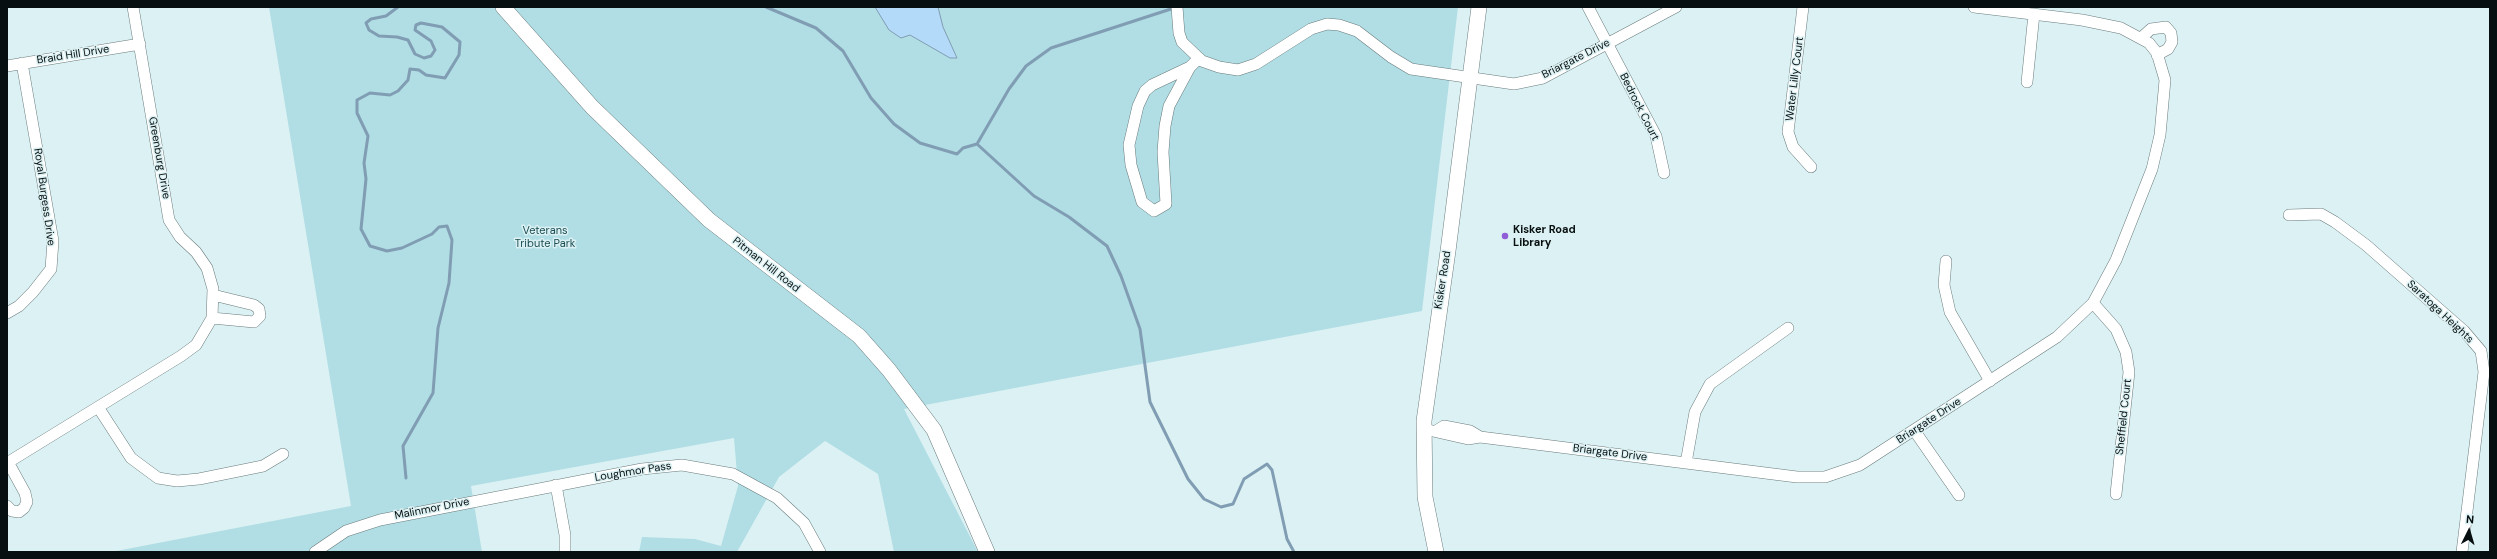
<!DOCTYPE html>
<html>
<head>
<meta charset="utf-8">
<style>
	body { margin:0 }
	#map { position:relative; width:2497px; height:559px; overflow:hidden; background:#dcf1f3; font-family:"DM Sans",sans-serif }
	canvas { display:block }
	.frame { position:absolute; inset:0; border:8px solid #080f10; pointer-events:none }
	.north { position:absolute; left:2449px; top:511px; width:40px; height:40px; -webkit-text-stroke:3px #dcf1f3; paint-order:stroke; rotate:5deg; font-size:11px; font-weight:700; line-height:16px; text-align:center; color:#080f10 }
	.north::after { content:''; display:block; margin:auto; width:14px; height:18px; background:#080f10; clip-path:polygon(50% 0,100% 100%,50% 72%,0 100%) }
</style>
</head>
<body>
<div id="map">
<canvas width="2497" height="559"></canvas>
<div class="frame"></div>
<div class="north">N</div>
</div>
<script>
const ctx = document.querySelector('canvas').getContext('2d');
ctx.lineJoin = 'round';
function fill(path, color) {
  ctx.fillStyle = color;
  ctx.fill(path, 'evenodd');
}
function toPath(rows) {
  const path = new Path2D();
  for (const r of rows) {
    path.moveTo(r[0], r[1]);
    for (let i = 2; i < r.length; i += 2) path.lineTo(r[i], r[i + 1]);
  }
  return path;
}
function stroke(path, color, width, dash) {
  ctx.strokeStyle = color;
  ctx.lineWidth = width;
  ctx.lineCap = dash ? 'butt' : 'round';
  ctx.setLineDash(dash || []);
  ctx.stroke(path);
}
function write(font, color, halo, rows, align = 'center') {
  ctx.font = font + ' "DM Sans",sans-serif';
  ctx.lineWidth = 3;
  ctx.setLineDash([]);
  ctx.textBaseline = 'middle';
  ctx.strokeStyle = halo;
  ctx.fillStyle = color;
  for (const [text, x, y, turn = 0] of rows) {
    ctx.save();
    ctx.translate(x, y);
    ctx.rotate((+turn || 0) * Math.PI / 180);
    ctx.textAlign = isNaN(turn) ? turn : align;
    if (halo) ctx.strokeText(text, 0, 0);
    ctx.fillText(text, 0, 0);
    ctx.restore();
  }
}
fill(toPath([
	[269,7,1458,7,1422,311,904,409,978,552,894,552,878,474,825,441,779,477,737,552,639,552,642,537,695,539,721,546,738,486,734,438,471,486,482,552,111,552,351,506]
]), '#b0dee4');
const water = toPath([
	[875,7,938,7,943,27,957,58,950,58,910,35,901,38,889,30,875,7]
]);
fill(water, '#b4daf9');
stroke(water, '#809db3', 1);
stroke(toPath([
	[398,7,386,16,371,19,366,23,369,30,379,36,397,37,408,40,415,54,424,58,431,56,435,50,431,41,415,30,416,25,421,23,442,27,460,42,459,55,445,78,426,75,419,70,410,69,408,80,398,91,390,95,370,93,357,100,357,113,368,136,364,163,366,179,361,229,370,246,387,251,402,248,432,234,439,227,447,226,452,240,449,283,438,328,433,393,403,446,406,478],
	[766,7,816,28,843,51,871,98,894,124,920,143,957,154,963,148,977,144,1009,89,1026,66,1051,48,1174,8],
	[977,144,1034,196,1069,217,1107,246,1121,276,1140,329,1150,402,1188,479,1204,499,1221,507,1233,504,1244,479,1267,464,1272,470,1287,539,1294,552]
]), '#809db3', 3);
const street = toPath([
	[1177,7,1179,33,1182,42,1202,61,1219,67,1238,70,1256,64,1311,29,1327,24,1339,25,1357,31,1391,57,1411,69,1514,84,1543,78,1676,7],
	[1588,7,1656,136,1664,173],
	[1803,7,1788,132,1793,147,1811,167],
	[2141,38,2151,29,2166,27,2171,33,2172,42,2168,49,2157,55],
	[7,66,140,44],
	[1190,67,1169,106,1165,126,1163,152,1166,204,1154,211,1142,202,1131,165,1129,145,1138,106,1145,91,1152,85,1190,67,1199,58],
	[2027,82,2034,14],
	[2289,215,2321,214,2335,222,2366,245,2464,331,2481,351,2484,372,2462,552],
	[1946,261,1944,285,1950,312,1990,381],
	[2093,303,2116,329,2126,352,2129,372,2116,494],
	[7,313,19,306,33,292,51,269,53,241,22,63],
	[212,318,254,322,260,316,259,309,254,305,213,295],
	[98,407,131,458,158,478,177,481,199,479,263,466,283,454],
	[1424,429,1468,439,1480,437,1797,477,1825,477,1860,465,2057,337,2093,303,2116,260,2152,169,2160,135,2165,80,2157,53,2149,43,2121,28,2082,20,1974,7],
	[1914,430,1959,495],
	[1436,431,1444,426,1470,431,1480,437],
	[7,463,181,356,196,345,212,318,213,289,207,268,196,252,180,237,169,220,133,7],
	[1686,463,1695,412,1710,384,1788,328],
	[556,485,565,535,565,552],
	[7,506,12,511,19,512,24,508,27,502,25,493,8,462],
	[315,552,346,531,380,520,642,469,682,465,733,474,777,498,804,523,820,552]
]);
const secondary = toPath([
	[503,7,592,107,709,220,859,336,889,370,934,430,987,552],
	[1436,552,1425,497,1424,421,1448,251,1479,7]
]);
stroke(street, '#697b7d', 12);
stroke(secondary, '#697b7d', 16);
stroke(street, '#fff', 11);
stroke(secondary, '#fff', 15);
for (const [x, y, r, color] of [
	[1505,236,4,"#8f5dd6"]
]) {
  const dot = new Path2D();
  dot.arc(x, y, r, 0, 2 * Math.PI);
  ctx.fillStyle = color;
  ctx.fill(dot);
  stroke(dot, '#dcf1f3', 1.5);
}
write('11px', '#080f10', '#dcf1f3', [
	["Braid Hill Drive",73,55,-9],
	["Briargate Drive",1576,59,-27],
	["Water Lilly Court",1795,79,-83],
	["Bedrock Court",1639,107,63],
	["Greenburg Drive",159,158,80],
	["Royal Burgess Drive",44,197,82],
	["Pitman Hill Road",766,265,38],
	["Kisker Road",1443,280,-81],
	["Saratoga Heights",2440,312,43],
	["Sheffield Court",2124,417,-84],
	["Briargate Drive",1929,421,-33],
	["Briargate Drive",1610,453,7],
	["Loughmor Pass",633,472,-9],
	["Malinmor Drive",432,509,-11]
]);
write('bold 11px', '#080f10', '#dcf1f3', [
	["Kisker Road",1513,230],
	["Library",1513,243]
], 'left');
write('11px', '#1a4d53', '#dcf1f3', [
	["Veterans",545,231],
	["Tribute Park",545,244]
]);
</script>
</body>
</html>
